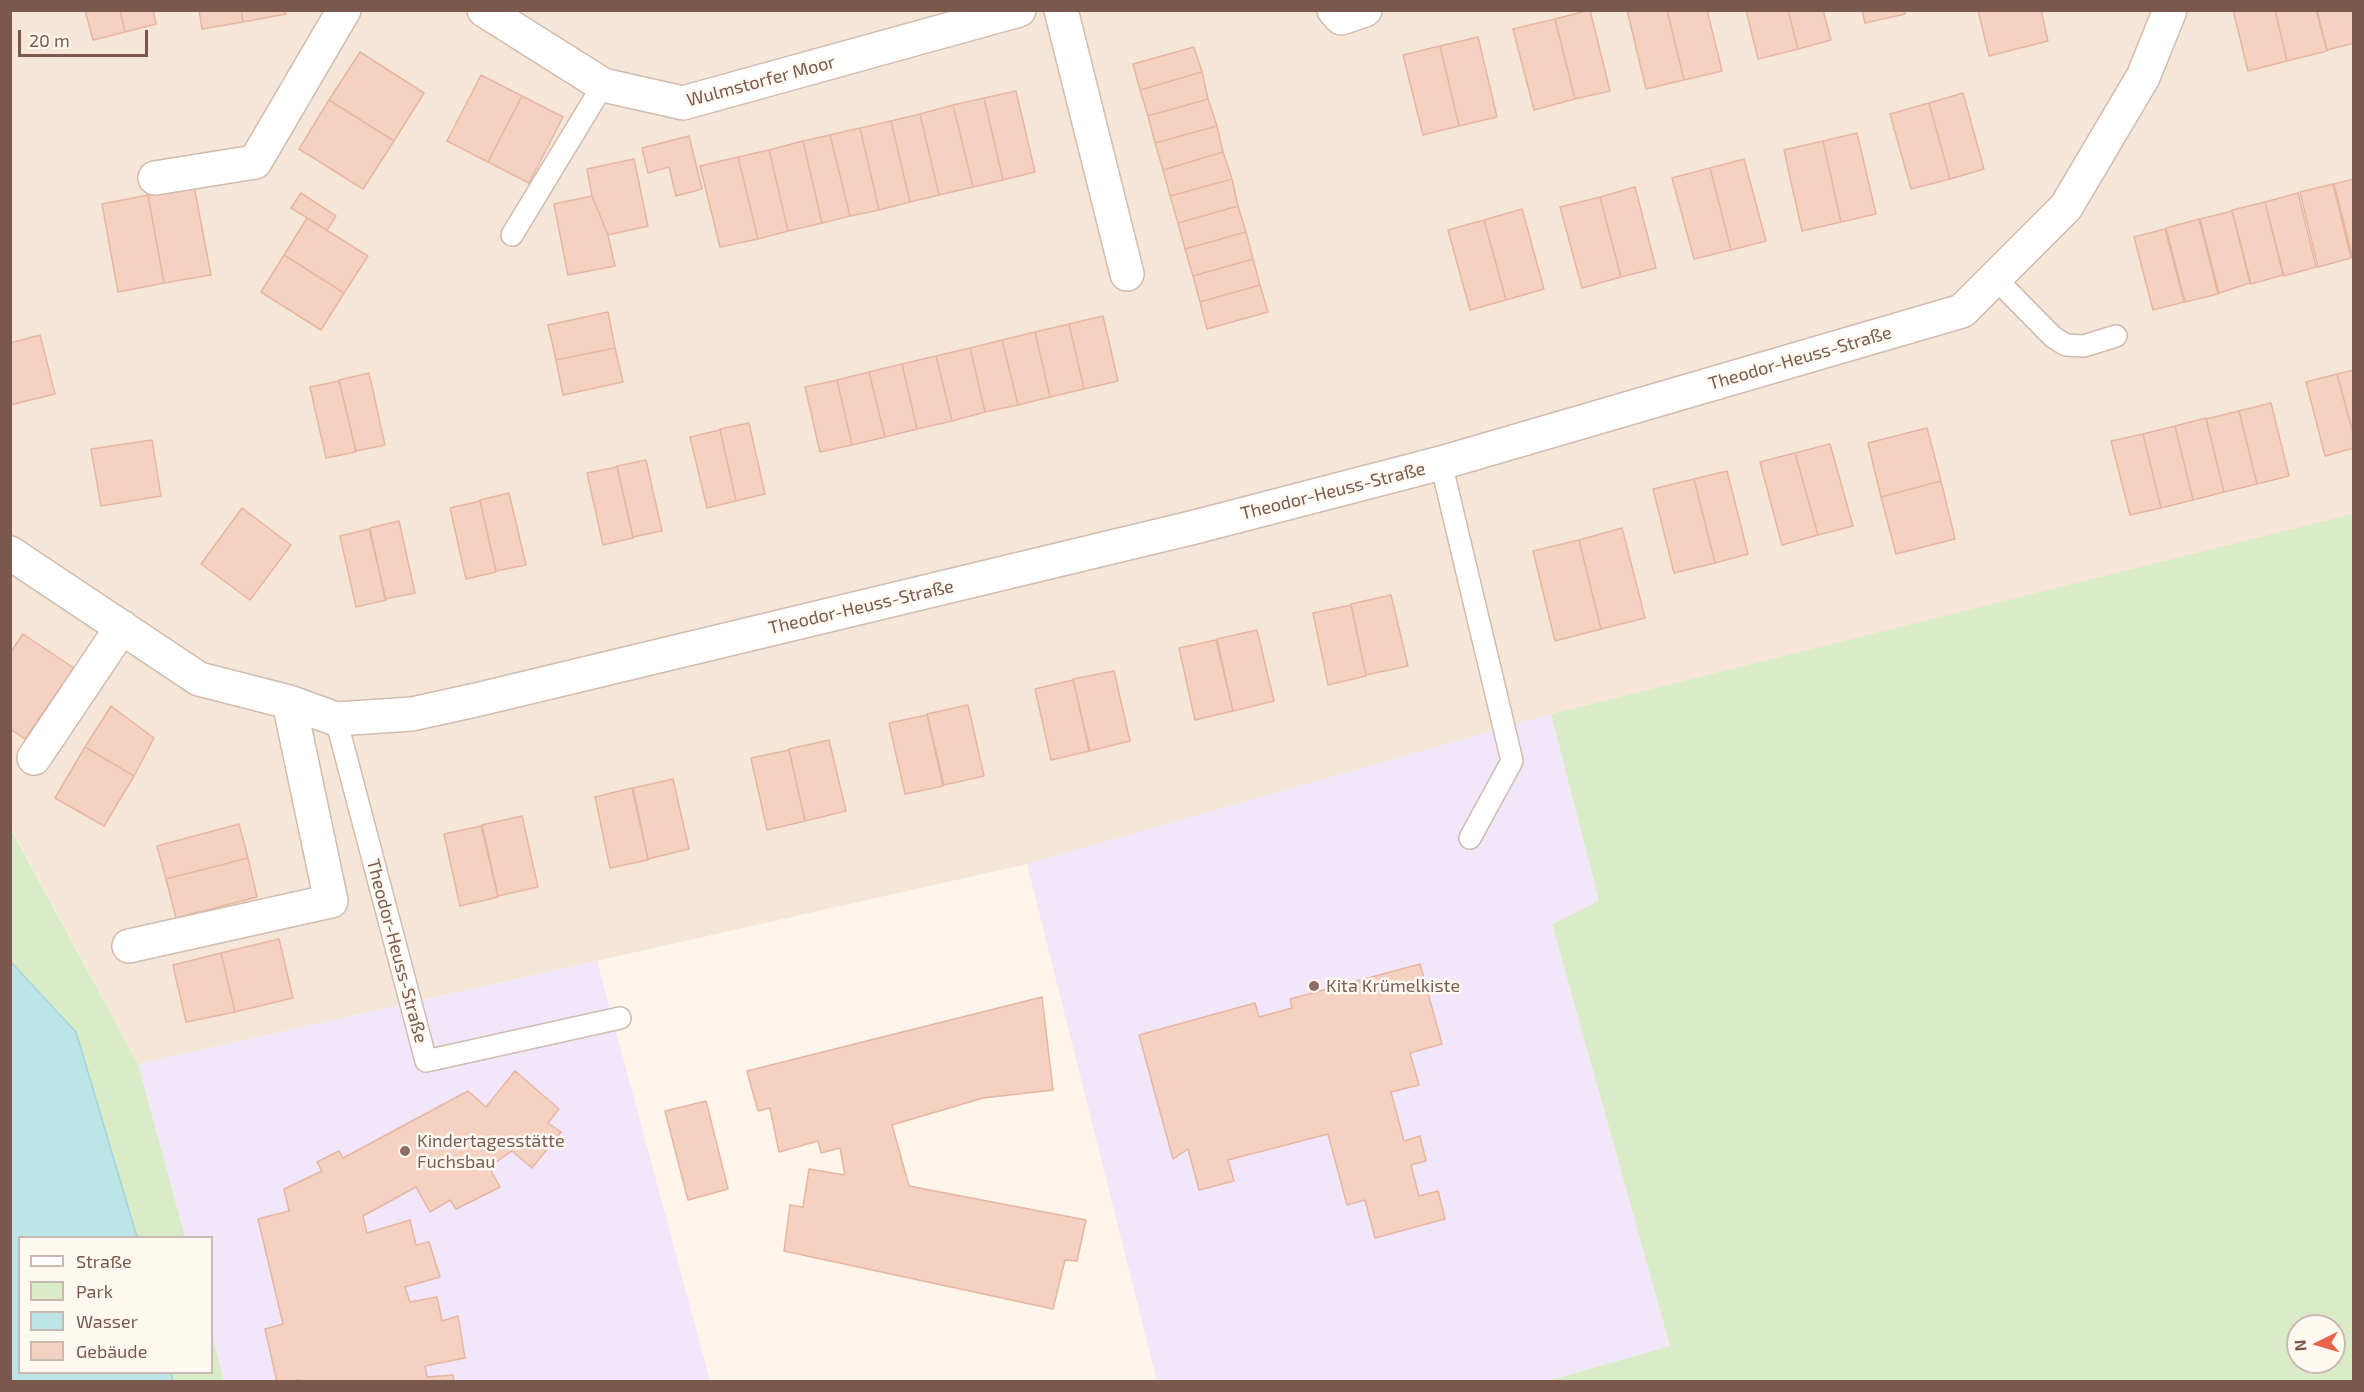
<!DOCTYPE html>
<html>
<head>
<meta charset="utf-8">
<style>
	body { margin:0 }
	#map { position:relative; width:2364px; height:1392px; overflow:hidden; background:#fdf4ea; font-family:"Exo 2",sans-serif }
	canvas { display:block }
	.frame { position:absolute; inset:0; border:12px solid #7a594c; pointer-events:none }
	.legend { position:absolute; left:18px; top:1236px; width:195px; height:138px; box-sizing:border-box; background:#fff9f2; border:2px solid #cab9b0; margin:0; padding:8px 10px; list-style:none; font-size:18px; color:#7a594c }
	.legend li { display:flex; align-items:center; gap:12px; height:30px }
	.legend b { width:30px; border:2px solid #cab9b0 }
	.north { position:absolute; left:2286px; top:1314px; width:60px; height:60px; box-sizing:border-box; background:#fff9f2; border:2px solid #cab9b0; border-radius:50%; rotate:265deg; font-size:16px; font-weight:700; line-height:24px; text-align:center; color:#7a594c }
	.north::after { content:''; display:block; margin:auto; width:21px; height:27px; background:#ea644d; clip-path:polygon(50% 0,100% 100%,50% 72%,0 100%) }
	.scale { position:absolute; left:18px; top:30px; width:130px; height:27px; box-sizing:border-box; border:3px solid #7a594c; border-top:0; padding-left:8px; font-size:18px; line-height:21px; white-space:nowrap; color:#7a594c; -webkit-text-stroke:4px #fff9f2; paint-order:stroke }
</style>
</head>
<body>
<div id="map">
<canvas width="2364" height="1392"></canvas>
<div class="frame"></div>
<ul class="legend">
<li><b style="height:8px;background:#fff"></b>Straße</li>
<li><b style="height:16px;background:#d9ecc7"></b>Park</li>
<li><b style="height:16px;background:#bde5e8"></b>Wasser</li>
<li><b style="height:16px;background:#f4d1c1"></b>Gebäude</li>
</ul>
<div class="north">N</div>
<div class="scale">20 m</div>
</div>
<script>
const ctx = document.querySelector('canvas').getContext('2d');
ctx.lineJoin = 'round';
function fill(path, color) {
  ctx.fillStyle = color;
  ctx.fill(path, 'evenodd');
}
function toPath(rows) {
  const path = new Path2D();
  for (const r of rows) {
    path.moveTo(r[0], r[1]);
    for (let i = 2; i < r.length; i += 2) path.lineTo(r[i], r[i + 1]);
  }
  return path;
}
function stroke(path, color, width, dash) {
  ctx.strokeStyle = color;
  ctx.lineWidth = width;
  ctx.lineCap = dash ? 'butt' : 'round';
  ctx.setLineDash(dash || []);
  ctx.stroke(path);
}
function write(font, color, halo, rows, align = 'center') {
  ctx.font = font + ' "Exo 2",sans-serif';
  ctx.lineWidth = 5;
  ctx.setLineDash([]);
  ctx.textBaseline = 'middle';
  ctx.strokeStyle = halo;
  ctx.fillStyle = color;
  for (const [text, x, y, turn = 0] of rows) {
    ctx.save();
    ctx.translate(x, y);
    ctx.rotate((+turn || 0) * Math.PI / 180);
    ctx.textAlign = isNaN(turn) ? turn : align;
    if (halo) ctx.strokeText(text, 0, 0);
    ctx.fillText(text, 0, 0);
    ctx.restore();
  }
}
fill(toPath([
	[10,11,2353,11,2353,515,1551,714,1027,864,138,1064,11,827]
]), '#f5e6d8');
fill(toPath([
	[1551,714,1599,901,1552,924,1670,1346,1547,1381,1157,1381,1027,864],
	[597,961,710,1381,224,1381,212,1334,212,1238,185,1237,138,1064]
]), '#f1e6fa');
fill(toPath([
	[2353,514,2353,1381,1547,1381,1670,1346,1552,924,1599,901,1551,714],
	[2298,1326,2334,1326,2334,1362,2298,1362],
	[10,827,138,1064,185,1237,137,1237,76,1032,11,962],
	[212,1334,224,1381,173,1381,171,1373,212,1372]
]), '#d9ecc7');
const water = toPath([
	[11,962,76,1032,137,1237,20,1238,20,1372,171,1373,173,1381,11,1381,11,962]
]);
fill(water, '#bde5e8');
stroke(water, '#a3d6db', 1.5);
const building = toPath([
	[85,10,120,10,125,32,93,40,85,10],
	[120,10,153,10,156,24,125,32,120,10],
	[199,10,241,10,243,22,202,29,199,10],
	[241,10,285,10,286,14,243,22,241,10],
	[1590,10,1610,91,1575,99,1555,19,1590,10],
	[1627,10,1667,10,1684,80,1646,89,1627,10],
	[1667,10,1707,10,1722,71,1684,80,1667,10],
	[1746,10,1788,10,1798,49,1758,59,1746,10],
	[1788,10,1823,10,1831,40,1798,49,1788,10],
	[1862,10,1904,10,1905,14,1865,23,1862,10],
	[1978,10,2041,10,2048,41,1989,56,1978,10],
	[2233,10,2275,10,2287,61,2248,71,2233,10],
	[2275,10,2316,10,2327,51,2287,61,2275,10],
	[2317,10,2354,10,2354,43,2327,50,2317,10],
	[1555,19,1575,99,1534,110,1513,29,1555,19],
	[1478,37,1497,117,1459,126,1440,46,1478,37],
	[1440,46,1459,126,1423,135,1403,55,1440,46],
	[1194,47,1202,72,1140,90,1133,64,1194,47],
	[360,52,424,93,394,141,329,100,360,52],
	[1202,72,1208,99,1148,116,1140,90,1202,72],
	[481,75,522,96,488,162,447,141,481,75],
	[1016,91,1035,172,1003,180,984,98,1016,91],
	[1963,93,1984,169,1950,179,1929,103,1963,93],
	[522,96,563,117,529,183,488,162,522,96],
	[984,98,1003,180,973,187,953,105,984,98],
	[1208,99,1217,126,1155,143,1148,116,1208,99],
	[329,100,394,141,363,189,299,149,329,100],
	[1929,103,1950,179,1911,189,1890,114,1929,103],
	[953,105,973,187,939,195,920,114,953,105],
	[920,114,939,195,910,202,891,121,920,114],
	[891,121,910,202,879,210,860,128,891,121],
	[1217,126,1223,152,1163,170,1155,143,1217,126],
	[860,128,879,210,850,216,830,135,860,128],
	[1857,133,1876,214,1841,222,1823,141,1857,133],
	[830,135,850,216,822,223,803,141,830,135],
	[689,136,702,189,676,196,669,167,648,173,642,148,689,136],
	[803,141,822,223,788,231,769,150,803,141],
	[1823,141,1841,222,1802,231,1784,150,1823,141],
	[769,150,788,231,758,239,738,157,769,150],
	[1223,152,1232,179,1170,196,1163,170,1223,152],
	[738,157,758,239,720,247,700,166,738,157],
	[634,159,648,226,608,235,592,196,587,169,634,159],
	[1744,159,1766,241,1731,250,1710,168,1744,159],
	[1710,168,1731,250,1694,259,1672,178,1710,168],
	[1232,179,1238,206,1178,223,1170,196,1232,179],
	[2354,179,2354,259,2353,259,2334,184,2354,179],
	[2333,184,2351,258,2318,267,2300,192,2333,184],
	[194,186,211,275,164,283,148,195,194,186],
	[1635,187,1656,268,1621,277,1600,197,1635,187],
	[301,193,336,216,327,230,291,208,301,193],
	[2298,193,2316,267,2284,276,2265,202,2298,193],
	[148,195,164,283,118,292,102,204,148,195],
	[592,196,608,235,615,266,568,275,554,204,592,196],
	[1600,197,1621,277,1582,288,1560,207,1600,197],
	[2265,202,2283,275,2251,284,2232,210,2265,202],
	[1238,206,1246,232,1185,249,1178,223,1238,206],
	[1522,209,1544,289,1506,300,1484,220,1522,209],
	[2232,211,2250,283,2219,293,2200,219,2232,211],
	[307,218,368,256,344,293,284,255,307,218],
	[2199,219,2218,294,2185,302,2166,228,2199,219],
	[1484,220,1506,300,1470,310,1448,230,1484,220],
	[2165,229,2184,302,2153,310,2134,237,2165,229],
	[1246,232,1253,259,1193,276,1185,249,1246,232],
	[284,255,344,293,321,330,261,292,284,255],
	[1253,259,1260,285,1200,302,1193,276,1253,259],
	[1260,285,1268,312,1207,329,1200,302,1260,285],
	[608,312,615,348,556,360,548,325,608,312],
	[1103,316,1118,381,1084,389,1069,324,1103,316],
	[1069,324,1084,389,1050,397,1035,332,1069,324],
	[1035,332,1050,397,1018,405,1002,340,1035,332],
	[40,335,55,394,10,405,10,343,40,335],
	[1002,340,1018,405,985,412,970,348,1002,340],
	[615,348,623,382,563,395,556,360,615,348],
	[970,348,985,412,952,421,936,356,970,348],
	[936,356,952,421,917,429,902,364,936,356],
	[902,364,917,429,885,437,869,372,902,364],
	[2354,370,2354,437,2337,374,2354,370],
	[869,372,885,437,852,445,837,380,869,372],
	[369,373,385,445,356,451,339,380,369,373],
	[2337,374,2354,437,2354,448,2325,456,2306,382,2337,374],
	[837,380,852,445,820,452,805,387,837,380],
	[339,381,356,452,326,458,310,387,339,381],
	[2271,403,2289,476,2257,484,2239,411,2271,403],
	[2239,411,2257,484,2224,492,2206,419,2239,411],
	[2206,418,2224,492,2193,500,2175,426,2206,418],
	[749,423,765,494,736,501,720,429,749,423],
	[2175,426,2193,500,2161,508,2143,434,2175,426],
	[1927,428,1941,481,1881,497,1868,443,1927,428],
	[720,430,736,501,707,508,690,437,720,430],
	[2143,434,2161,508,2130,515,2111,441,2143,434],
	[152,440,161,496,101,506,91,449,152,440],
	[1830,444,1853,526,1818,535,1795,453,1830,444],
	[1795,453,1818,535,1782,545,1760,462,1795,453],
	[646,460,662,531,633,537,617,466,646,460],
	[617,467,633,538,603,545,587,473,617,467],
	[1727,471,1748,554,1715,563,1694,479,1727,471],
	[1694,479,1715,563,1674,573,1653,489,1694,479],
	[1941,481,1955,539,1896,554,1881,497,1941,481],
	[509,493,526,565,496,571,480,500,509,493],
	[480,501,496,572,466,579,450,508,480,501],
	[242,508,291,545,250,600,201,564,242,508],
	[399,521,415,593,385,599,370,528,399,521],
	[1622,528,1645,618,1601,629,1579,540,1622,528],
	[369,529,386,600,356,607,340,536,369,529],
	[1579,540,1601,629,1555,641,1533,551,1579,540],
	[1391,595,1408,666,1366,675,1351,604,1391,595],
	[1351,605,1366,676,1328,685,1313,613,1351,605],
	[1257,630,1274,701,1233,711,1217,639,1257,630],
	[23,634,74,668,25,739,10,729,10,653,23,634],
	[1216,640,1233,711,1195,720,1179,648,1216,640],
	[1114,671,1130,741,1089,751,1073,679,1114,671],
	[1073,680,1090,751,1051,760,1035,689,1073,680],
	[968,705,984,776,944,785,927,714,968,705],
	[111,706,154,738,134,776,85,747,111,706],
	[927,715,943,786,905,794,889,723,927,715],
	[829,740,846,811,805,821,789,749,829,740],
	[85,747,134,776,104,826,55,798,85,747],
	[789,750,805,821,767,830,751,758,789,750],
	[673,779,689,849,648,859,633,788,673,779],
	[632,788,648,860,610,868,595,797,632,788],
	[522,816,538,887,498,896,482,825,522,816],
	[239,824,248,858,166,879,157,846,239,824],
	[481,826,498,897,460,906,444,834,481,826],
	[248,858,257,897,176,918,166,879,248,858],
	[279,939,293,998,235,1012,221,953,279,939],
	[221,953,235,1012,186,1022,173,965,221,953],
	[1420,964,1442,1044,1410,1053,1419,1085,1391,1092,1404,1141,1420,1136,1426,1161,1411,1165,1419,1196,1438,1191,1445,1219,1375,1238,1365,1200,1347,1205,1328,1134,1228,1160,1234,1181,1199,1190,1188,1149,1173,1159,1139,1035,1255,1003,1259,1017,1292,1008,1290,999,1420,964],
	[1042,997,1053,1090,983,1098,892,1125,909,1186,1086,1220,1077,1261,1065,1260,1053,1309,784,1251,790,1205,803,1207,809,1169,845,1175,840,1148,821,1153,818,1141,779,1152,770,1108,758,1111,747,1071,1042,997],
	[515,1071,559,1109,548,1123,561,1132,532,1168,512,1151,489,1167,500,1187,456,1209,450,1200,430,1212,416,1187,363,1216,367,1233,410,1220,416,1245,429,1242,440,1277,405,1287,410,1302,437,1297,442,1321,458,1316,465,1358,425,1366,427,1377,453,1375,454,1382,300,1382,300,1380,277,1382,265,1329,283,1324,258,1219,289,1211,284,1189,322,1171,317,1162,339,1151,343,1158,468,1091,486,1107,515,1071],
	[706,1101,728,1189,688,1200,665,1111,706,1101]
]);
fill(building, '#f4d1c1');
stroke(building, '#e7b6a1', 1.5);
const service = toPath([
	[512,235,603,85],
	[1995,278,2053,337,2066,345,2084,346,2116,336],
	[1441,463,1512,761,1470,838],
	[336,719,426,1061,620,1018]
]);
const minor = toPath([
	[484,10,603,85,683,103,1019,10],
	[1061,10,1127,274],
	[1334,10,1341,18,1365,10],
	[155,178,255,162,344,10],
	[10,553,199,679,289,702,336,719,412,714,480,699,1195,527,1441,463,1962,311,2066,207,2143,77,2170,10],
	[34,758,122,627],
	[129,946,331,901,289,702]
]);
stroke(service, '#d1bbae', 24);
stroke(minor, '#d1bbae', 36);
stroke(service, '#fff', 21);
stroke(minor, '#fff', 33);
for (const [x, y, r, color] of [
	[1314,986,6,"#8d6e63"],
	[405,1151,6,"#8d6e63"]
]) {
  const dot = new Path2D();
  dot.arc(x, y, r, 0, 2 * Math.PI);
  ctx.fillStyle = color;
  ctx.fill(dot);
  stroke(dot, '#fff9f2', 2);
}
write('18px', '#7a594c', '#fff9f2', [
	["Wulmstorfer Moor",761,81,-15],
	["Theodor-Heuss-Straße",1800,358,-16],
	["Theodor-Heuss-Straße",1333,491,-14],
	["Theodor-Heuss-Straße",861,607,-13],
	["Theodor-Heuss-Straße",397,951,75]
]);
write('18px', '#785e54', '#fff9f2', [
	["Kita Krümelkiste",1326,986],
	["Kindertagesstätte",417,1141],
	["Fuchsbau",417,1162]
], 'left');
</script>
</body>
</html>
